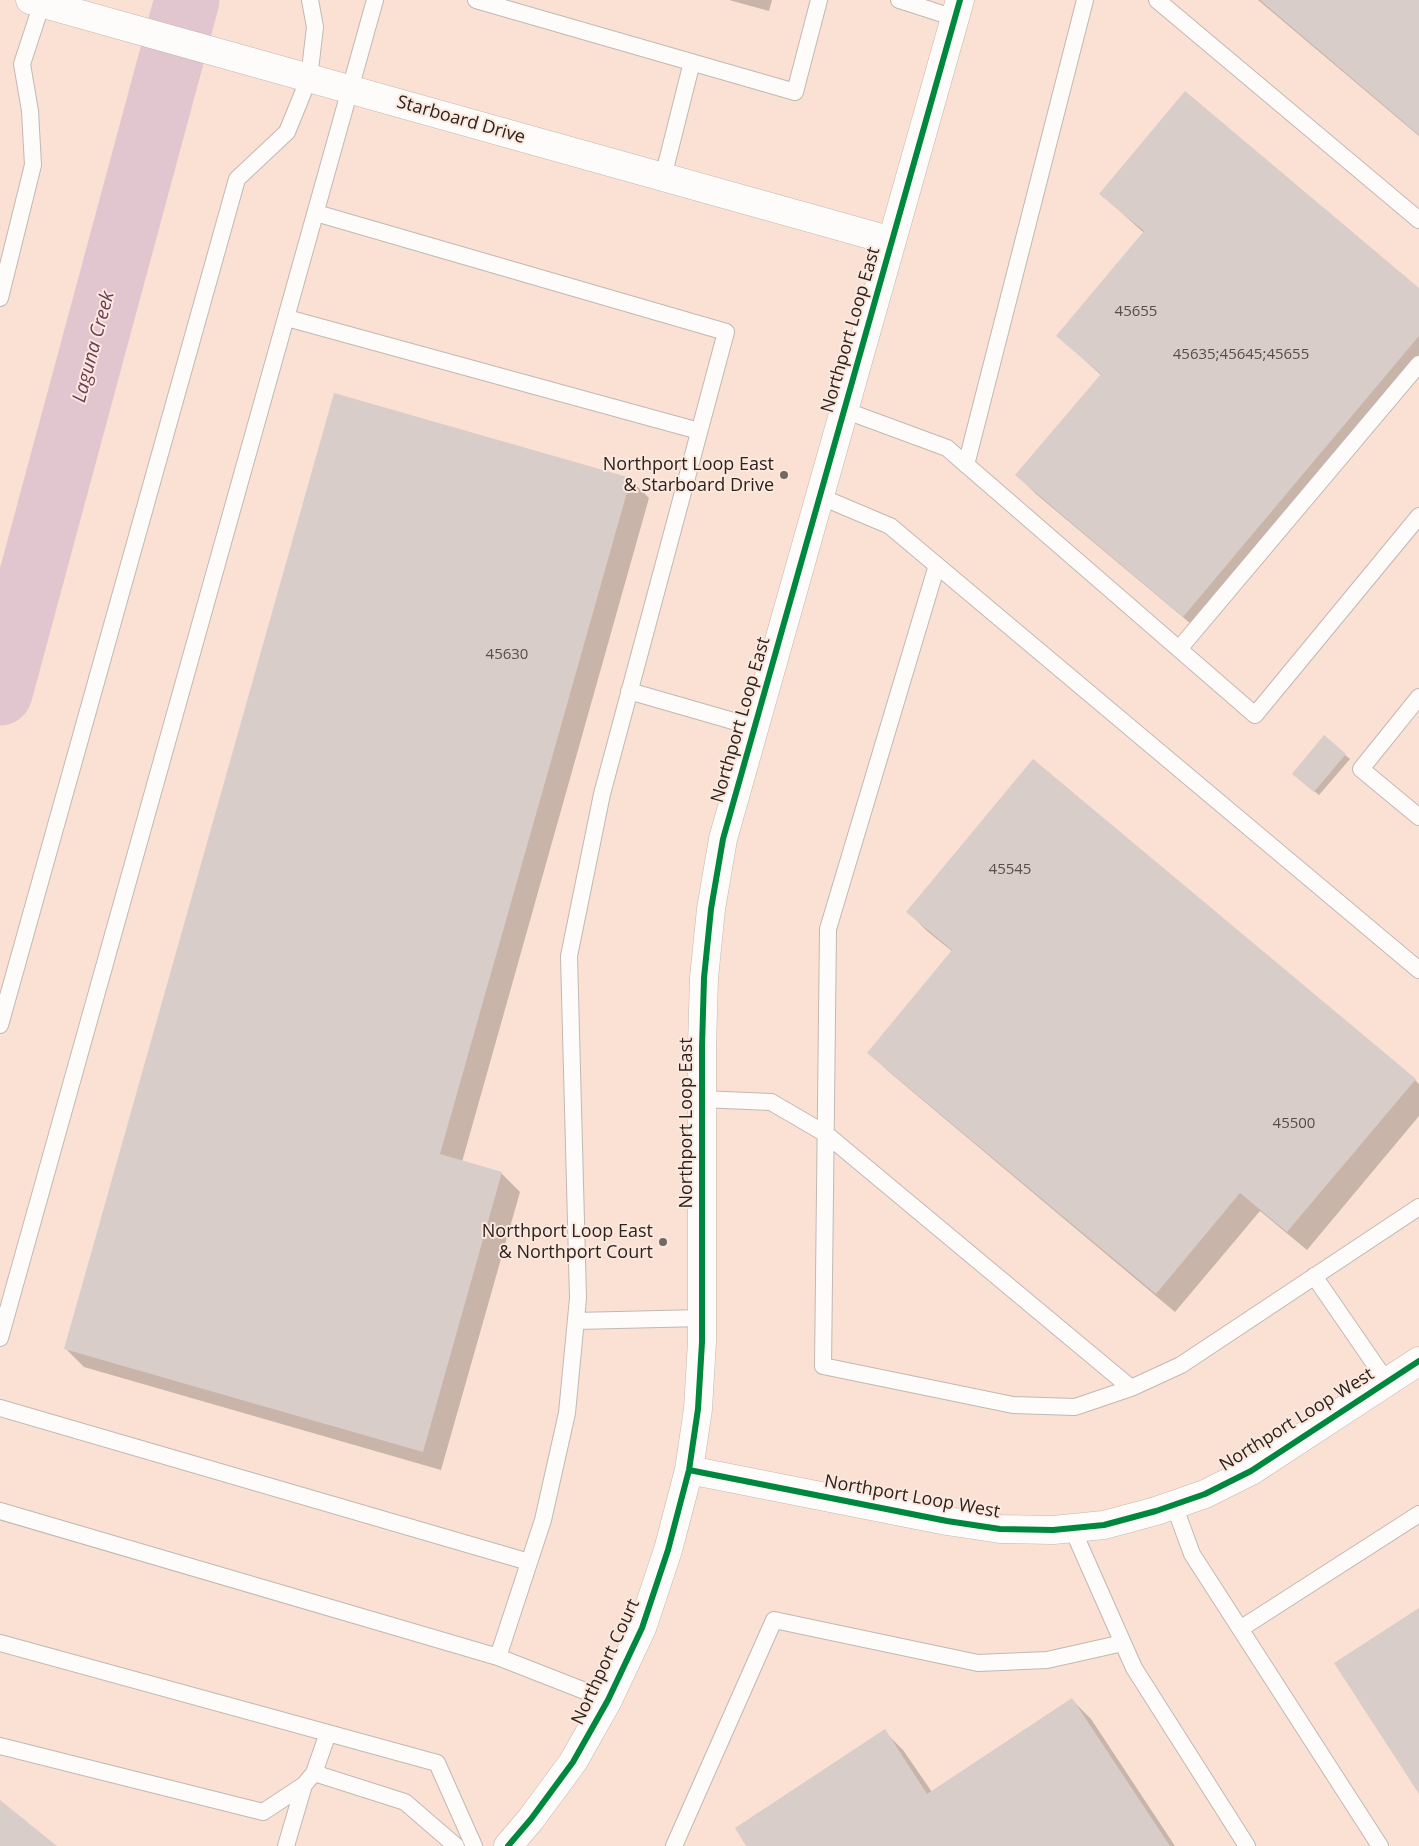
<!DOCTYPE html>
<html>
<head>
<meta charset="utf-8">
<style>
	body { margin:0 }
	canvas { display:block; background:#f5eae4 }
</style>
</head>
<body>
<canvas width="1419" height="1846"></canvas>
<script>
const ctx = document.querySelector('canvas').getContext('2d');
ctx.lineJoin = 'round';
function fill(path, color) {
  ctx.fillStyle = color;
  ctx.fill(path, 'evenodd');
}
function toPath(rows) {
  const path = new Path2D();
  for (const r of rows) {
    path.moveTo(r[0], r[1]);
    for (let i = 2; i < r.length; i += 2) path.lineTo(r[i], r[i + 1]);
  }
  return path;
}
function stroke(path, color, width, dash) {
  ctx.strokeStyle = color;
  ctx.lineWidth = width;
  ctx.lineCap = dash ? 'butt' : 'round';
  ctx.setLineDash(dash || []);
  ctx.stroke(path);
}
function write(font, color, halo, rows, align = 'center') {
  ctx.font = font + ' "Open Sans",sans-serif';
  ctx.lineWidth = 4;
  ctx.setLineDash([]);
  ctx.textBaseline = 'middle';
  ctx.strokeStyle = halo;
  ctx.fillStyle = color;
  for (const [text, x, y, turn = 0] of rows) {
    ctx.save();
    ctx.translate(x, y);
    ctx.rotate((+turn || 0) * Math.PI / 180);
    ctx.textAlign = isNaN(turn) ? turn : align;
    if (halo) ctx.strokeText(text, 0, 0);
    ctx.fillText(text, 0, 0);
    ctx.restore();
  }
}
fill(toPath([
	[0,0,1419,0,1419,1846,0,1846]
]), '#fae1d3');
fill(toPath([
	[729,0,772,0,769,11],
	[1258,0,1419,0,1419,136],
	[1101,194,1419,290,1419,377,1203,634,1036,494,1017,475,1101,375,1058,336,1144,233],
	[630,479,649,498,462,1162,501,1173,520,1192,441,1470,84,1367,65,1348],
	[1345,755,1350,759,1319,795,1298,778],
	[908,912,1415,1080,1419,1084,1419,1116,1307,1250,1260,1211,1175,1312,888,1071,869,1052,953,952,927,931],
	[1072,1700,1091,1719,1175,1846,748,1846,884,1731,903,1750,932,1792]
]), '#0003');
stroke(toPath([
	[0,693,187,0]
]), '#e1c5cf', 65);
fill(toPath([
	[1260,0,1419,0,1419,135],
	[1185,91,1419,288,1419,336,1183,617,1015,475,1101,374,1056,336,1144,231,1099,194],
	[334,393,631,478,440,1154,502,1172,423,1452,64,1349],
	[1324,735,1346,754,1314,792,1292,774],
	[1033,759,1416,1079,1287,1232,1240,1193,1156,1294,867,1053,952,950,906,912],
	[1419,1608,1419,1794,1334,1663],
	[1072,1698,1170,1846,746,1846,735,1828,885,1729,927,1794],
	[0,1800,57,1846,0,1846]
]), '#d9cdca');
const lane = toPath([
	[476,0,795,92,819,0],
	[899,0,955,18],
	[1157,0,1419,220],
	[663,177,692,62],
	[0,298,33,165,30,111,22,64,42,3],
	[287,318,699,431],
	[844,410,947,448,1255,715,1419,516],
	[966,465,1085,0],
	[819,496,890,526,1419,970],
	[937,565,828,929,823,1366,1013,1405,1075,1407,1131,1388,1181,1365,1419,1207],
	[1179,649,1419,364],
	[629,691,754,727],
	[1419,697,1361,769,1419,817],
	[0,1025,237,179,287,132,309,78,315,27,310,0],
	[702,1099,771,1102,826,1134,1131,1388],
	[1314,1276,1387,1382],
	[576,1321,702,1318],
	[0,1338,375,0],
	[0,1408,529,1562],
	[1174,1505,1192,1554,1380,1846],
	[0,1511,498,1657,543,1520,567,1413,578,1298,569,956,602,794,726,332,316,213],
	[1072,1528,1134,1668,1247,1846],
	[1240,1629,1419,1514],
	[0,1643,437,1763,474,1846],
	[498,1657,608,1700],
	[0,1746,263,1812,304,1785,314,1773,328,1733],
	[314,1773,405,1802,456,1846],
	[286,1846,304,1785],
	[674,1846,774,1620,978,1663,1047,1660,1123,1643]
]);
const street = toPath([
	[30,0,892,241],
	[689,1470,947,1521,1000,1529,1053,1530,1104,1525,1156,1511,1205,1494,1251,1471,1419,1361],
	[508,1846,531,1819,573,1762,608,1700,642,1628,668,1550,689,1470,698,1409,702,1342,702,1047,704,978,711,909,723,839,960,0]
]);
stroke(lane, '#c2b8b2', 18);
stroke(street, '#c2b8b2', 29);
stroke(lane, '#fefcfb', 16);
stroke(street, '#fefcfb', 28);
stroke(toPath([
	[689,1470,947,1521,1000,1529,1053,1530,1104,1525,1156,1511,1205,1494,1251,1471,1419,1361],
	[508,1846,531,1819,573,1762,608,1700,642,1628,668,1550,689,1470,698,1409,702,1342,702,1047,704,978,711,909,723,839,960,0]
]), '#00873e', 6);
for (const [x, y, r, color] of [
	[784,475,5,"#736862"],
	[663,1242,5,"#736862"]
]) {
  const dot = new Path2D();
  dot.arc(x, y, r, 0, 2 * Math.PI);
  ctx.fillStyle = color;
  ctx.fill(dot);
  stroke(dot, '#fbe8de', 2);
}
write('15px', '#584d48', null, [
	["45655",1136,312],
	["45635;45645;45655",1241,355],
	["45630",507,655],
	["45545",1010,870],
	["45500",1294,1124]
]);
write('18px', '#2d221c', '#fbe8de', [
	["Starboard Drive",461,120,16],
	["Northport Loop East",851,330,-74],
	["Northport Loop East",741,720,-74],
	["Northport Loop East",687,1123,-90],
	["Northport Loop West",1297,1420,-32],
	["Northport Loop West",912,1497,10],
	["Northport Court",606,1662,-65]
]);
write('18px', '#2d221c', '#fbe8de', [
	["Northport Loop East",774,465],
	["& Starboard Drive",774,486],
	["Northport Loop East",653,1232],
	["& Northport Court",653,1253]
], 'right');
write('italic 19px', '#6c3c55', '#fbe8de', [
	["Laguna Creek",94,347,-75]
]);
</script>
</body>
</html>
